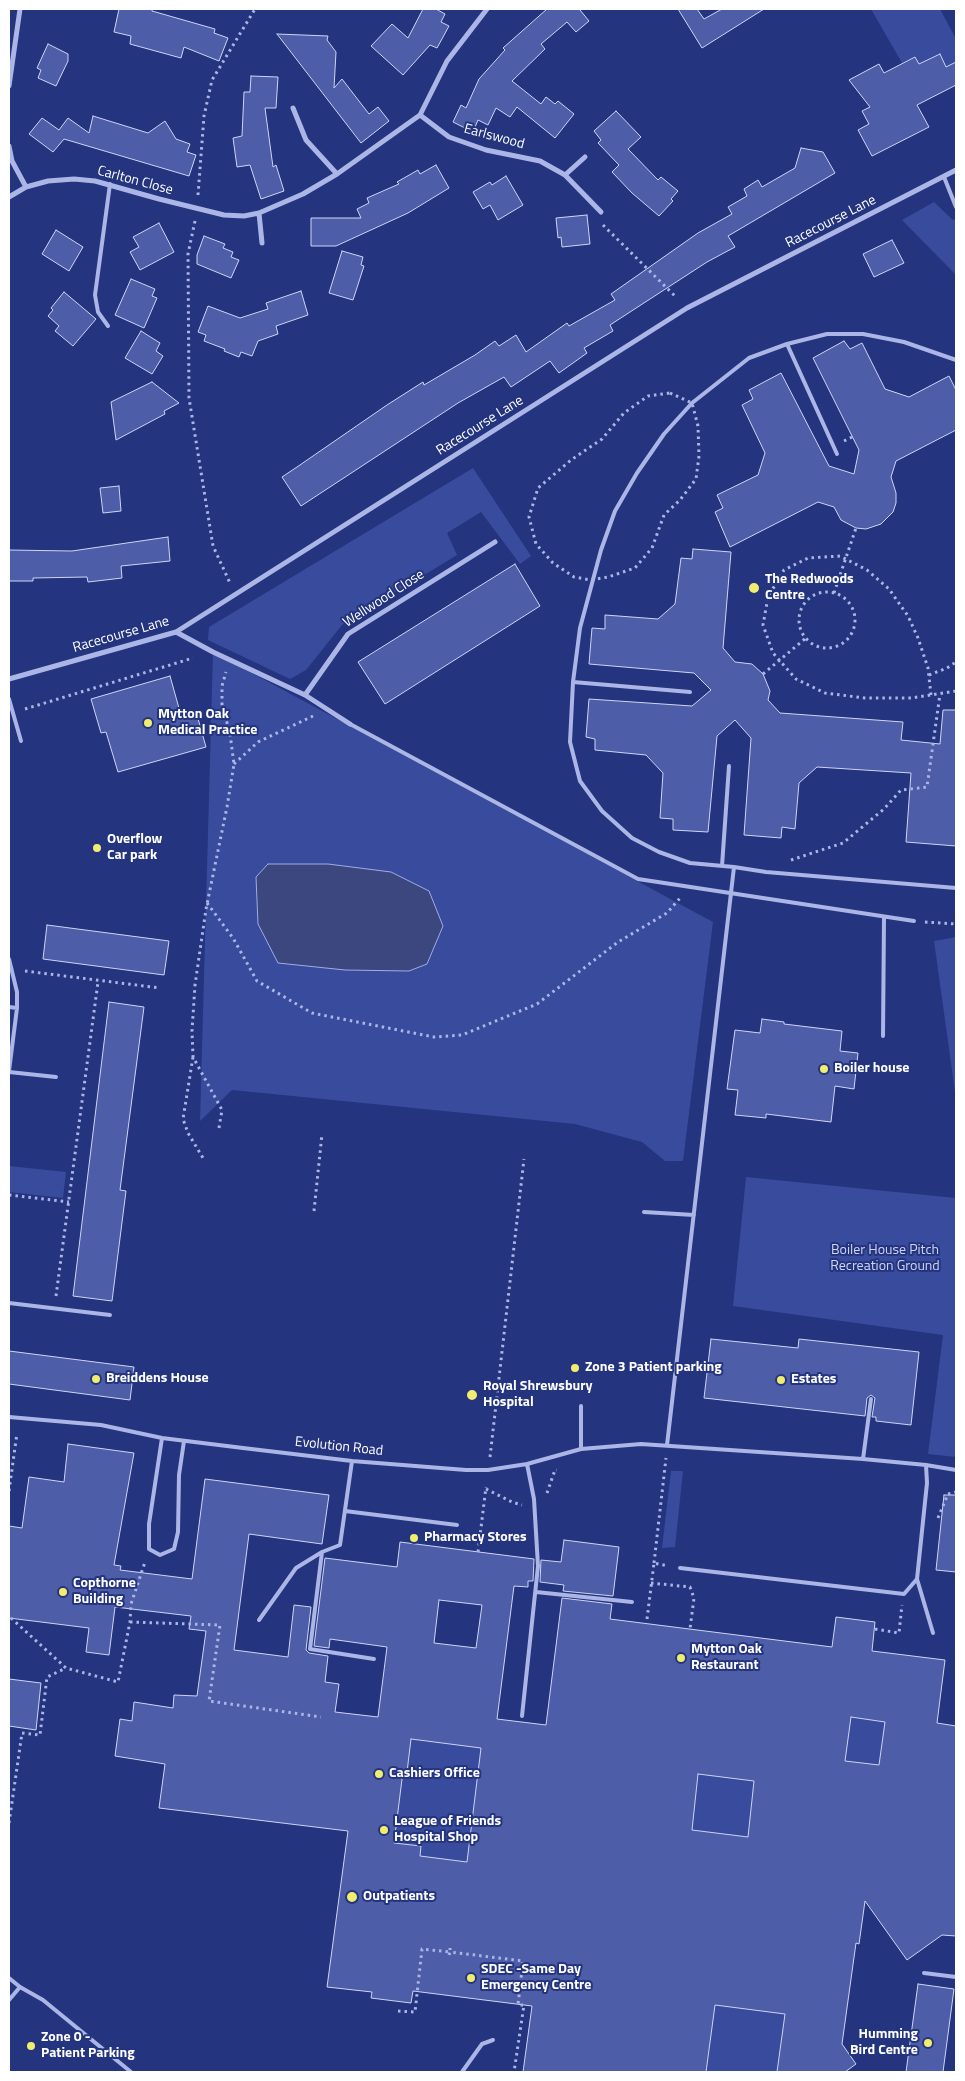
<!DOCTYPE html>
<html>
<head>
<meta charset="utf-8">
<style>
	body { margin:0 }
	#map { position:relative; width:965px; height:2081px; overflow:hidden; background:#24347f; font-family:"Titillium Web",sans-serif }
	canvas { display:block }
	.frame { position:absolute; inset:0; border:10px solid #fff; pointer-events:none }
</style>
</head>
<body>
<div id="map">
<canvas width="965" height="2081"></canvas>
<div class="frame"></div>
</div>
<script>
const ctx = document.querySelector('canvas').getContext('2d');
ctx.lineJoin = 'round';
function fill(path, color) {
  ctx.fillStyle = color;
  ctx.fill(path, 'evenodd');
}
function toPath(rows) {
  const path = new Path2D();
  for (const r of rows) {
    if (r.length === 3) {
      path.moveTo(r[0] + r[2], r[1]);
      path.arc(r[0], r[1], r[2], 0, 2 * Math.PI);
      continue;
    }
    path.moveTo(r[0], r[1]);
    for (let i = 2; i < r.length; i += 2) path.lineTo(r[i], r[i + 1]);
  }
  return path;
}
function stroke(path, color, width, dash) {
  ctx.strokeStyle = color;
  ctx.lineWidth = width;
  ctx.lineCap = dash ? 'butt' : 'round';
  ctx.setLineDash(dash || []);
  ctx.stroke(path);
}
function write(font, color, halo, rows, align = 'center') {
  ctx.font = font + ' "Titillium Web",sans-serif';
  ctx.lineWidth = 4;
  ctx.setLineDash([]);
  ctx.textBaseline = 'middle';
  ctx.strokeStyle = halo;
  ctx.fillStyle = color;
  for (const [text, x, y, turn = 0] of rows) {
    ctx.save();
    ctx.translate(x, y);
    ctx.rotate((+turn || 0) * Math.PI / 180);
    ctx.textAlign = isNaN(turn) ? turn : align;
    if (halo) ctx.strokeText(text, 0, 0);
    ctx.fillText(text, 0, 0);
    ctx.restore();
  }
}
fill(toPath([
	[871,9,940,9,956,39,956,62,946,67,939,54,919,64,915,57,902,63],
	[934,202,953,220,956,219,956,275,902,220],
	[473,468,531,556,520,564,481,512,447,533,457,555,342,625,306,670,290,679,208,640,209,627],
	[213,652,713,922,683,1161,665,1161,642,1142,575,1124,232,1090,200,1121],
	[956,937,956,1099,934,941],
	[9,1166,66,1172,63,1198,9,1192],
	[746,1177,956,1198,956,1457,928,1454,943,1335,733,1306],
	[671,1471,683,1471,675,1547,662,1548],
	[851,1717,885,1722,879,1765,845,1761],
	[401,1738,481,1748,467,1862,420,1856,394,1843,403,1771,407,1771,410,1751],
	[698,1774,754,1781,748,1837,692,1830],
	[715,2005,785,2014,777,2072,706,2072]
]), '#394b9d');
const water = toPath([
	[268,864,328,864,391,872,429,891,443,926,427,964,409,971,345,970,278,963,258,924,256,877,268,864]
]);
fill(water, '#3c467f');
stroke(water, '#9fade7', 1);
const building = toPath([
	[119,9,152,9,152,11,215,29,214,33,228,38,219,61,184,47,181,58,130,44,131,36,114,32,119,9],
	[423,9,436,9,445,14,441,22,449,26,437,48,430,45,403,75,371,46,392,24,408,38,423,9],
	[547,9,582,9,580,10,589,21,576,32,567,22,541,44,545,49,512,81,541,104,546,97,555,104,558,101,574,114,555,138,517,107,510,117,496,108,488,125,478,120,473,132,453,122,461,105,466,108,479,79,505,50,503,48,547,9],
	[678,9,697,9,704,19,722,9,764,9,702,48,678,9],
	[277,34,328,36,327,40,336,52,334,88,342,79,369,114,378,107,389,121,361,143,277,34],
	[48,44,68,54,68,61,56,86,38,78,41,70,37,68,48,44],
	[940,54,946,67,956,62,956,85,917,105,929,127,872,156,858,130,869,124,862,111,870,107,849,80,879,64,884,73,915,57,919,64,940,54],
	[251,76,278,77,276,108,265,108,273,167,276,165,284,191,261,199,250,165,237,167,233,138,242,136,244,92,250,92,251,76],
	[616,111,641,137,628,149,658,180,661,177,678,191,671,199,673,201,659,216,632,193,612,172,619,165,598,143,601,140,594,131,616,111],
	[93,116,148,133,165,121,176,139,190,144,187,152,196,155,189,176,64,139,53,152,29,134,42,118,59,130,68,118,89,133,93,116],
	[801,148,823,152,835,173,728,236,735,247,707,262,610,325,613,331,584,348,587,353,559,373,550,361,511,387,504,377,458,403,301,506,282,477,297,467,387,405,423,382,424,385,475,355,495,341,499,346,516,335,526,352,567,323,569,326,615,300,611,294,698,233,732,214,728,207,747,196,744,189,758,180,762,187,795,168,801,148],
	[436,165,449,188,408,213,336,246,311,246,311,218,361,218,357,209,369,203,367,198,399,184,397,182,418,170,420,174,436,165],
	[506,176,523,205,498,220,490,205,483,209,473,192,490,182,492,185,506,176],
	[587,215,590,244,562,247,561,237,558,238,556,218,587,215],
	[159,223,174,252,140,270,130,252,139,247,133,237,159,223],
	[56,230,83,247,69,271,42,254,56,230],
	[204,236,225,244,223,248,233,252,231,257,239,260,231,278,197,264,197,255,204,236],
	[892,240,904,263,874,277,863,254,892,240],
	[342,251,363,257,361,265,364,266,353,300,329,293,342,251],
	[131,279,155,289,152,296,157,298,144,328,115,315,131,279],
	[301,291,308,315,276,326,278,334,258,341,252,356,241,352,239,357,224,351,225,349,204,341,206,335,198,332,208,306,240,318,268,309,266,303,301,291],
	[64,292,96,319,73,346,55,331,59,326,48,316,53,310,51,308,64,292],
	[141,331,160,343,156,351,163,356,152,374,125,358,141,331],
	[844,341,850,349,862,343,885,389,909,397,949,376,956,390,956,430,896,461,891,477,896,493,896,503,893,512,881,524,866,529,856,528,841,520,834,507,818,502,730,547,715,512,723,508,717,495,758,475,765,453,742,405,753,399,749,390,781,373,829,466,854,474,859,450,813,358,844,341],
	[152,382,179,403,164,411,165,414,116,440,111,402,152,382],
	[119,486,121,511,103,513,100,488,119,486],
	[168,537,170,561,121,566,122,578,88,582,87,577,33,578,33,581,9,581,9,550,72,551,168,537],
	[693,549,731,552,723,648,735,662,752,664,763,674,770,691,768,700,780,713,903,722,901,740,940,744,943,710,956,710,956,846,906,842,911,773,817,767,799,783,795,829,782,827,781,838,744,835,751,738,735,720,717,736,708,832,673,830,673,819,660,818,663,773,646,755,595,750,595,739,586,737,589,699,692,706,711,690,694,673,589,664,592,628,605,629,605,615,658,619,675,604,681,558,692,559,693,549],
	[515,564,540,606,385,704,358,662,515,564],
	[170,676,182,719,197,715,206,747,118,772,106,732,101,733,91,699,170,676],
	[47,925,169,941,164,975,43,959,47,925],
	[109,1002,144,1007,120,1190,126,1191,112,1301,73,1296,109,1002],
	[762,1019,784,1022,784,1024,842,1031,840,1051,858,1053,854,1089,835,1086,831,1122,766,1114,766,1118,735,1115,738,1090,727,1089,735,1030,760,1033,762,1019],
	[711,1339,798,1348,799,1339,919,1352,911,1425,876,1421,876,1417,872,1417,875,1398,871,1395,867,1398,865,1416,704,1398,711,1339],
	[9,1351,134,1367,130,1400,9,1384,9,1351],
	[68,1444,134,1453,114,1565,121,1566,120,1570,192,1579,205,1479,329,1495,322,1544,249,1534,234,1650,288,1657,294,1605,311,1607,306,1650,309,1653,328,1656,325,1682,339,1684,335,1712,378,1717,387,1647,330,1639,329,1648,314,1646,325,1558,397,1567,400,1542,534,1559,533,1581,528,1581,528,1587,514,1586,497,1719,546,1725,562,1598,612,1604,610,1619,832,1647,836,1617,875,1622,872,1651,945,1660,937,1723,956,1726,956,1936,942,1935,907,1960,865,1901,859,1944,856,1943,842,2044,856,2064,845,2072,777,2072,785,2014,715,2005,706,2072,523,2072,532,2006,413,1991,411,2003,371,1998,372,1992,327,1987,348,1831,159,1808,165,1764,115,1756,120,1719,132,1721,134,1702,173,1708,174,1695,197,1696,206,1631,189,1629,191,1616,115,1607,109,1655,86,1652,89,1628,9,1618,9,1526,22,1528,29,1477,64,1482,68,1444],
	[439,1600,482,1605,476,1648,434,1643,439,1600],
	[851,1717,885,1722,879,1765,845,1761,851,1717],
	[411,1739,481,1748,467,1862,420,1856,421,1846,394,1843,403,1771,407,1772,411,1739],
	[698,1774,754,1781,748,1837,692,1830,698,1774],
	[944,1495,956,1495,956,1572,936,1570,944,1495],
	[564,1540,619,1547,613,1596,563,1591,564,1585,540,1582,541,1560,561,1562,564,1540],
	[9,1679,41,1683,36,1730,9,1726,9,1679],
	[918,1984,954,1989,943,2072,906,2072,918,1984]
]);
fill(building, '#4d5da8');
stroke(building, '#ced5f5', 1);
stroke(toPath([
	[198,195,204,116,212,80,255,9],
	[195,221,188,254,189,398,213,546,230,583],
	[603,225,677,298],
	[670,393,692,403,698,426,699,456,696,479,680,500,664,515,652,548,635,568,608,577,591,580,574,577,553,563,536,544,529,517,538,488,571,460,602,439,624,413,648,396,670,393],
	[844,441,852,437],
	[827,620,28],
	[834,593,856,528],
	[763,674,806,638],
	[929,675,947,668,956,662],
	[931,695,928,668,918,638,908,616,889,589,867,570,840,556,808,558,784,570,768,597,763,625,773,653,796,679,825,693,865,698,911,698,956,691],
	[25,709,193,658],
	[234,764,258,742,313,716],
	[791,860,843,843,884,809,901,790,927,787,940,694],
	[207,903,233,938,257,981,312,1013,434,1037,462,1035,537,1004,618,942,667,913,681,897],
	[925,922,956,924],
	[25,971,160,988],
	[193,1057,183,1119,188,1133,203,1158],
	[219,1128,222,1110,193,1057,192,1031,195,985,206,909,227,807,234,764,230,734,222,704,222,686,226,672],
	[9,1195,69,1202],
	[314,1211,322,1134],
	[56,1296,98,982],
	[490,1457,524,1159],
	[486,1489,512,1502,522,1505],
	[9,1491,17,1433],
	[547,1493,555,1470,557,1470],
	[938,1518,948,1494,956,1492],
	[478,1552,486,1487],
	[654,1563,666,1458],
	[651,1583,690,1587,694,1598,690,1629],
	[11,1618,66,1668,118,1682,130,1622,131,1604,145,1562],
	[647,1619,654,1563,668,1566],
	[130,1622,220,1625,209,1701,321,1717],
	[875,1629,899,1633,902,1605],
	[9,1823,22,1733,40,1735,47,1677,66,1668],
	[449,1955,450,1952,523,1961,518,2005,524,2005,514,2072],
	[398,2011,415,2012,422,1949,450,1952,450,1948]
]), '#abb6e6', 3, [2.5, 4]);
stroke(toPath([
	[944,177,956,207],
	[108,326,98,312,95,295,110,184],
	[787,344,837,454],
	[956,360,904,342,863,334,827,334,787,344,749,358,692,403,664,434,637,473,615,511,601,550,580,628,573,682,570,742,580,781,602,811,632,838,659,852,690,863,734,867,766,872,956,888],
	[573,682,690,692],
	[9,699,21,741],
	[350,724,638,879,914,921],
	[722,866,729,766],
	[9,959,17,992,17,1008,9,1071],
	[9,1007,17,1008],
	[883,1036,884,917],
	[9,1072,56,1077],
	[644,1212,694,1215],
	[9,1303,110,1315],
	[581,1406,581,1449],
	[9,1417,101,1425,162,1438,243,1448,352,1461,466,1470,488,1470,527,1464,581,1449,641,1444,863,1459,926,1465,956,1470],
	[162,1438,149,1524,149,1549,160,1555,174,1549,178,1532,179,1475,184,1441],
	[667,1445,734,867],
	[863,1459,871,1399],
	[926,1465,927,1483,917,1579,933,1633],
	[345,1511,457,1525],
	[322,1552,310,1649,374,1659],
	[680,1568,904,1594,917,1579],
	[536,1592,632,1602],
	[259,1620,296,1568,322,1552,340,1545,352,1461],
	[522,1716,538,1566,534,1499,527,1464],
	[924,1973,956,1977],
	[9,1978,20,1987,43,2000,131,2072],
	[9,2000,20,1987],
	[462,2072,482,2044,493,2040]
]), '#abb6e6', 4);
stroke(toPath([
	[9,86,20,9],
	[293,108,306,140,337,174],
	[420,115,449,137,486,150,540,161,565,175,601,212],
	[9,146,12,161,26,187],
	[565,175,585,157],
	[9,197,26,187,48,181,74,179,95,181,159,199,224,215,244,216,259,213,303,194,337,174,420,115,447,61,487,9],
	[259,213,262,243],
	[176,632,213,652,305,695,350,724],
	[9,679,176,632,687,308,956,170],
	[305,695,348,634,495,542]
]), '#abb6e6', 5);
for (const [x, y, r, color] of [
	[754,588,6,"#f0ed6f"],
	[148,723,5,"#f0ed6f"],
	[97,848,5,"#f0ed6f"],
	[824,1069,5,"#f0ed6f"],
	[575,1368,5,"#f0ed6f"],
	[96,1379,5,"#f0ed6f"],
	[781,1380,5,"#f0ed6f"],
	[472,1395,6,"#f0ed6f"],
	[414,1538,5,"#f0ed6f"],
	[63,1592,5,"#f0ed6f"],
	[681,1658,5,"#f0ed6f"],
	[379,1774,5,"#f0ed6f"],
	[384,1830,5,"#f0ed6f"],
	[352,1897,6,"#f0ed6f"],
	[471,1978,5,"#f0ed6f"],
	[928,2043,5,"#f0ed6f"],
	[31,2046,5,"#f0ed6f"]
]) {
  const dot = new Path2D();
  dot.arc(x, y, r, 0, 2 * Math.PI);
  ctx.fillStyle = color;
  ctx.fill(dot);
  stroke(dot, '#24347f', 2);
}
write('14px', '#fff', '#24347f', [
	["Earlswood",494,137,15],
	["Carlton Close",135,181,15],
	["Racecourse Lane",831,222,-27],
	["Racecourse Lane",480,426,-32],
	["Wellwood Close",384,599,-33],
	["Racecourse Lane",121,635,-16],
	["Evolution Road",339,1447,6]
]);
write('bold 14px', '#fff', '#24347f', [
	["The Redwoods",765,580],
	["Centre",765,596],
	["Mytton Oak",158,715],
	["Medical Practice",158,731],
	["Overflow",107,840],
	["Car park",107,856],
	["Boiler house",834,1069],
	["Zone 3 Patient parking",585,1368],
	["Breiddens House",106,1379],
	["Estates",791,1380],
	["Royal Shrewsbury",483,1387],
	["Hospital",483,1403],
	["Pharmacy Stores",424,1538],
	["Copthorne",73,1584],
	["Building",73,1600],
	["Mytton Oak",691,1650],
	["Restaurant",691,1666],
	["Cashiers Office",389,1774],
	["League of Friends",394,1822],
	["Hospital Shop",394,1838],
	["Outpatients",363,1897],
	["SDEC -Same Day",481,1970],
	["Emergency Centre",481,1986],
	["Humming",918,2035,"right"],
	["Bird Centre",918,2051,"right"],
	["Zone 0 -",41,2038],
	["Patient Parking",41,2054]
], 'left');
write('14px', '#ced5f5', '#24347f', [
	["Boiler House Pitch",885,1251],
	["Recreation Ground",885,1267]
]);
</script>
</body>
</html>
